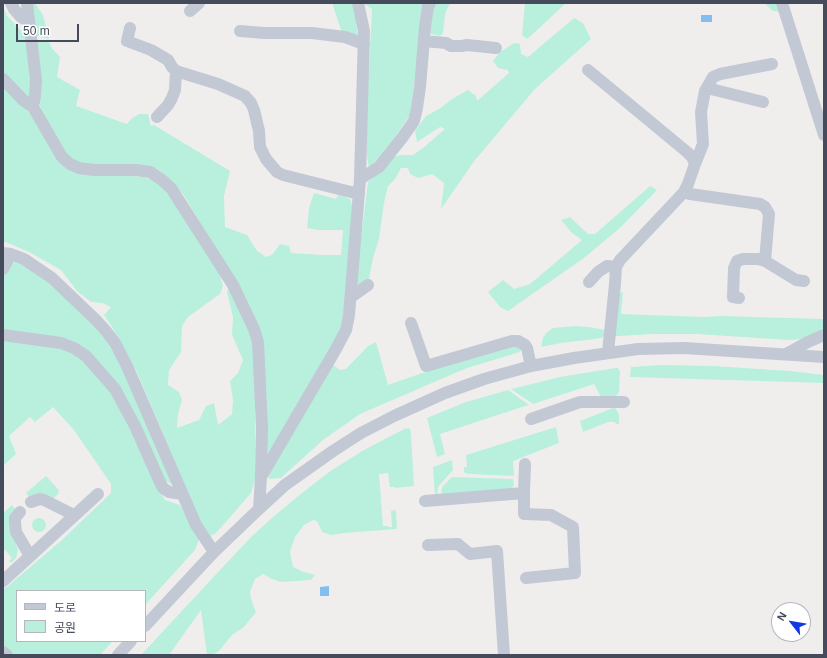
<!DOCTYPE html>
<html>
<head>
<meta charset="utf-8">
<style>
	body { margin:0 }
	#map { position:relative; width:827px; height:658px; overflow:hidden; background:#f0eeed; font-family:Arial,"Noto Sans KR",sans-serif }
	canvas { display:block }
	.frame { position:absolute; inset:0; border:4px solid #454b5b; pointer-events:none }
	.legend { position:absolute; left:16px; top:590px; width:130px; height:52px; box-sizing:border-box; background:#fff; border:1px solid #b5b7bd; margin:0; padding:5px 7px; list-style:none; font-size:12px; color:#454b5b }
	.legend li { display:flex; align-items:center; gap:8px; height:20px }
	.legend b { width:20px; border:1px solid #b5b7bd }
	.north { position:absolute; left:771px; top:602px; width:40px; height:40px; box-sizing:border-box; background:#fff; border:1px solid #b5b7bd; border-radius:50%; rotate:301deg; font-size:11px; font-weight:700; line-height:16px; text-align:center; color:#454b5b }
	.north::after { content:''; display:block; margin:auto; width:14px; height:18px; background:#1237e5; clip-path:polygon(50% 0,100% 100%,50% 72%,0 100%) }
	.scale { position:absolute; left:16px; top:24px; width:63px; height:18px; box-sizing:border-box; border:2px solid #454b5b; border-top:0; padding-left:5px; font-size:12px; line-height:14px; white-space:nowrap; color:#454b5b; -webkit-text-stroke:3px #fff; paint-order:stroke }
</style>
</head>
<body>
<div id="map">
<canvas width="827" height="658"></canvas>
<div class="frame"></div>
<ul class="legend">
<li><b style="height:5px;background:#c3c8d5"></b>도로</li>
<li><b style="height:11px;background:#b9f0dd"></b>공원</li>
</ul>
<div class="north">N</div>
<div class="scale">50 m</div>
</div>
<script>
const ctx = document.querySelector('canvas').getContext('2d');
ctx.lineJoin = 'round';
function fill(path, color) {
  ctx.fillStyle = color;
  ctx.fill(path, 'evenodd');
}
function toPath(rows) {
  const path = new Path2D();
  for (const r of rows) {
    if (r.length === 3) {
      path.moveTo(r[0] + r[2], r[1]);
      path.arc(r[0], r[1], r[2], 0, 2 * Math.PI);
      continue;
    }
    path.moveTo(r[0], r[1]);
    for (let i = 2; i < r.length; i += 2) path.lineTo(r[i], r[i + 1]);
  }
  return path;
}
function stroke(path, color, width, dash) {
  ctx.strokeStyle = color;
  ctx.lineWidth = width;
  ctx.lineCap = dash ? 'butt' : 'round';
  ctx.setLineDash(dash || []);
  ctx.stroke(path);
}
fill(toPath([
	[30,3,35,3,43,15,49,39,34,35],
	[332,3,354,3,358,37,342,33],
	[363,3,425,3,419,39,412,102,410,115,384,153,369,168,367,156,367,83,369,68,372,9],
	[434,3,451,3,448,7,445,14,443,33,440,36,432,34,430,33],
	[525,3,566,3,535,32,527,39,522,35],
	[764,3,780,3,783,12,773,11],
	[3,6,7,16,25,35,32,87,30,96,28,98,3,75],
	[574,18,583,23,591,39,535,89,475,160,441,209,444,183,432,174,418,178,410,174,408,168,401,168,395,179,388,186,384,203,379,239,373,258,369,279,364,284,357,284,359,254,368,182,379,172,392,157,401,155,413,155,423,148,445,129,440,127,417,142,415,131,426,116,439,109,452,99,468,90,476,96,477,101,509,73,508,70,498,68,493,61,500,52,514,43,520,44,521,54,528,57],
	[35,39,50,43,51,47,60,57,57,77,80,90,76,106,127,124,131,119,139,114,148,114,151,126,154,125,230,171,224,196,225,227,247,235,257,251,266,257,272,255,280,244,289,246,291,253,324,255,341,255,343,230,319,230,307,228,309,208,314,193,336,199,338,195,343,196,350,199,352,205,347,296,339,333,268,459,261,343,238,286,183,194,165,177,97,167,69,159,41,109,39,101],
	[3,84,37,121,58,159,133,176,143,177,152,180,160,184,169,194,220,275,223,286,220,294,188,317,182,326,181,352,169,370,168,385,179,392,182,400,178,414,177,428,199,420,206,406,214,403,218,425,232,414,233,400,230,381,238,373,243,360,232,335,233,317,227,292,229,287,253,335,254,349,256,477,251,493,232,515,216,533,210,536,200,521,136,370,112,327,104,315,111,307,102,303,91,302,77,291,61,270,29,252,3,241],
	[650,186,657,190,621,227,584,258,508,311,500,307,488,292,503,280,514,289,530,284,582,240,572,233,561,220,570,217,588,234,595,234],
	[16,261,19,261,49,283,83,313,109,344,110,347,123,368,173,485,163,479,88,354,3,331,3,276,9,266],
	[623,292,621,314,704,317,720,316,824,319,824,332,806,339,790,340,696,334,653,334,620,336,615,336,619,293],
	[575,326,589,327,605,330,605,337,595,339,561,343,541,347,543,338,546,333,553,328],
	[3,339,72,350,111,390,165,500,180,505,199,539,195,550,145,605,145,591,17,591,17,641,113,641,100,655,15,655,3,646,3,590,62,540,111,493,111,484,74,430,53,407,35,422,30,417,9,436,16,454,3,466],
	[376,342,388,385,448,364,507,347,522,347,520,352,467,368,360,414,323,440,281,478,269,479,268,471,333,365,340,370,346,369,368,346],
	[663,365,713,366,791,371,824,375,824,383,630,377,631,367],
	[615,368,618,368,620,372,619,392,617,395,610,399,601,397,594,384,533,404,511,389,560,377],
	[508,390,529,405,519,408,440,434,445,454,437,457,427,418,466,402],
	[613,408,615,408,619,414,619,424,616,424,615,422,608,422,583,432,580,421],
	[556,427,559,443,513,461,514,476,469,474,465,473,464,472,464,467,467,467,466,455],
	[408,428,410,429,411,433,414,486,395,488,395,487,390,487,388,473,379,474,383,526,388,526,389,527,392,527,391,511,396,510,397,529,344,533,331,535,322,532,317,521,313,520,304,525,295,537,290,552,293,567,304,572,315,575,311,580,281,582,272,579,263,574,255,579,250,592,251,599,256,612,244,627,232,635,219,651,212,655,207,655,201,610,169,655,141,655,220,570,252,536,273,517,297,497,329,472,364,450,404,429],
	[452,460,453,470,438,487,437,497,435,496,433,467],
	[46,476,59,490,58,494,53,499,30,498,26,493],
	[452,477,513,479,514,485,511,490,441,496,442,487],
	[12,505,16,510,11,529,18,550,16,558,11,563,9,561,12,558,5,550,4,551,3,550,3,513],
	[39,525,7]
]), '#b9f0dd');
fill(toPath([
	[701,15,712,15,712,22,701,22],
	[329,586,329,596,320,596,320,587]
]), '#84bdef');
stroke(toPath([
	[11,3,14,9,21,17,29,22],
	[27,3,36,80,35,96,33,107],
	[782,3,824,135],
	[190,11,199,3],
	[130,28,127,41,151,50,168,60,172,67,176,71,218,84,245,96,251,103,254,110,259,131,260,147,266,159,277,172,283,175,359,194],
	[240,31,264,33,312,33,345,37,364,44],
	[424,41,446,43,451,46,462,46,467,45,496,48],
	[588,70,687,152,692,157,695,164,688,184,684,192,620,260,616,267,615,284,608,352],
	[3,79,23,100,33,107,62,157,70,164,79,168,94,170,136,170,150,172,162,180,171,188,233,285,254,329,258,342,262,429,261,476],
	[707,88,763,102],
	[157,117,168,105,172,98,175,90,176,71],
	[695,164,703,144,701,112,705,91,713,77,720,74,772,64],
	[360,179,379,167,402,138,414,121,417,108,420,87,425,27,428,7,430,3],
	[684,192,690,194,760,204,765,207,769,214,765,261],
	[3,253,11,254,24,259,52,278,96,320,106,331,115,343,127,366,196,525,214,552],
	[3,269,11,254],
	[589,282,598,272,607,266,616,267],
	[351,297,368,285],
	[739,298,733,297,734,268,737,261,743,259,758,259,765,261,796,280,804,281],
	[411,323,426,366,512,341,518,341,525,345,527,348,531,366],
	[3,335,61,343,74,348,86,356,115,389,135,426,159,480,163,488,169,492,182,494],
	[786,354,808,342,824,335],
	[531,419,580,402,624,402],
	[524,493,525,464],
	[425,501,524,493,524,514,551,515,573,527,575,573,526,578],
	[31,502,40,499,44,500,74,515],
	[259,509,261,477,336,349,346,330,349,315,360,179,364,31,358,3],
	[20,512,15,518,15,522,16,532,30,556],
	[428,545,458,544,470,554,497,551,504,655],
	[3,581,98,494],
	[145,626,214,552,259,509,285,485,333,451,361,433,394,416,445,393,484,379,531,366,574,358,638,349,684,348,824,357],
	[3,652,7,655],
	[118,655,131,641]
]), '#c3c8d5', 12);
</script>
</body>
</html>
